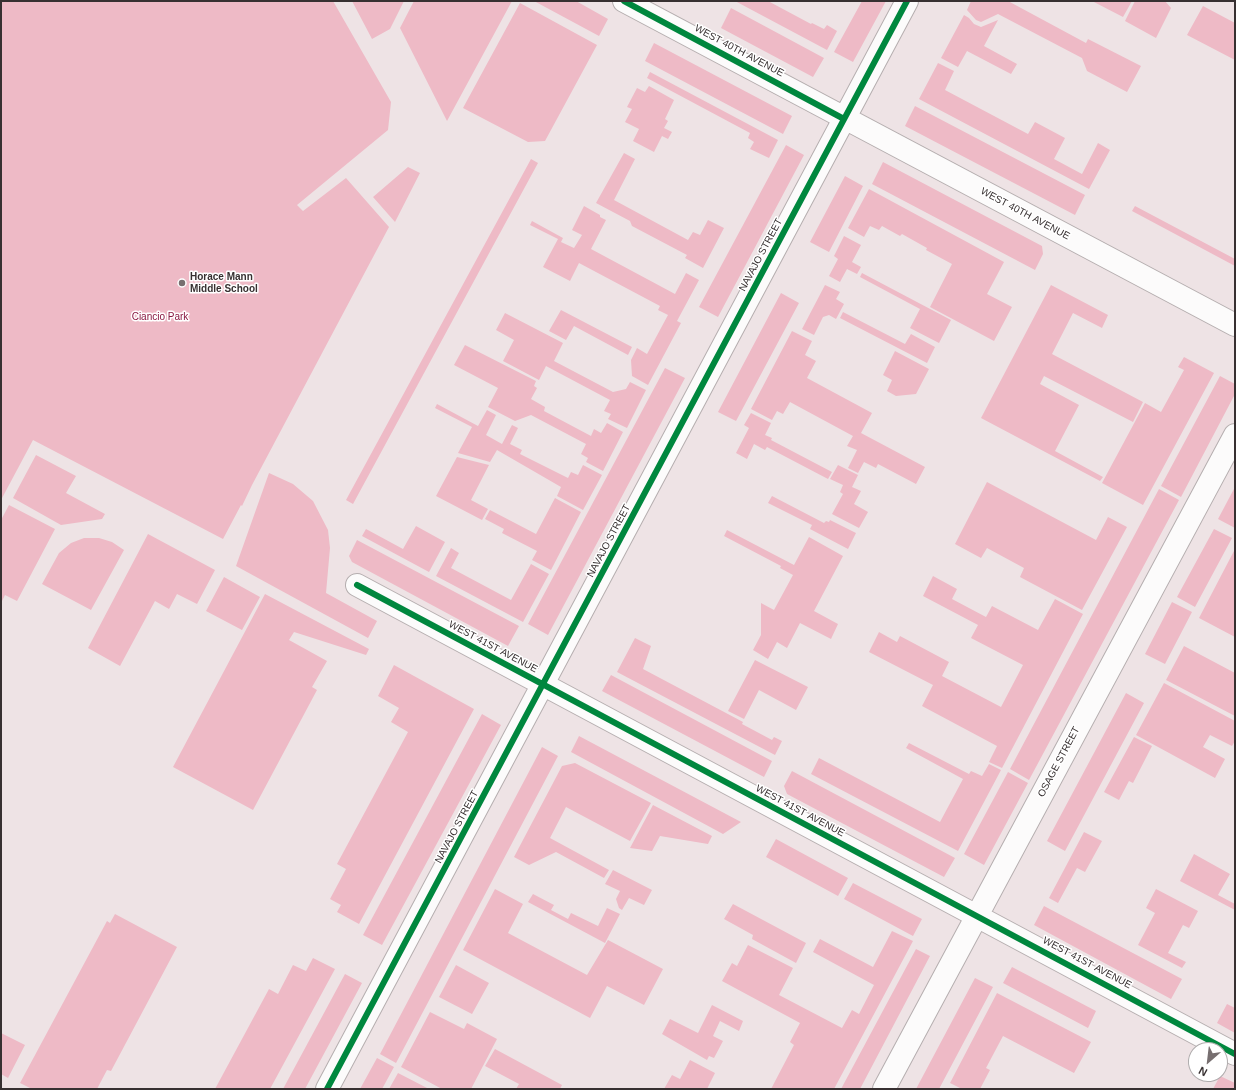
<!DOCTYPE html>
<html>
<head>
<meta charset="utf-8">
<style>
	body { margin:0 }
	#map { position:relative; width:1236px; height:1090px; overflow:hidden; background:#eee3e5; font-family:Helvetica,sans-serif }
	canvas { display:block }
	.frame { position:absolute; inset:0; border:2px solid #373031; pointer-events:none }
	.north { position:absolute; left:1188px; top:1042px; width:40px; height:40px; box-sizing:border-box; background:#fff; border:1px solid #afacad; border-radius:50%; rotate:208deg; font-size:11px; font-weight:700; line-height:16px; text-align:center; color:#373031 }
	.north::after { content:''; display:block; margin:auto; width:14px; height:18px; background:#776f70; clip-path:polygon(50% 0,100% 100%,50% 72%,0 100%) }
</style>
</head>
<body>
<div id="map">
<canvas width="1236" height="1090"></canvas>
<div class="frame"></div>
<div class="north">N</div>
</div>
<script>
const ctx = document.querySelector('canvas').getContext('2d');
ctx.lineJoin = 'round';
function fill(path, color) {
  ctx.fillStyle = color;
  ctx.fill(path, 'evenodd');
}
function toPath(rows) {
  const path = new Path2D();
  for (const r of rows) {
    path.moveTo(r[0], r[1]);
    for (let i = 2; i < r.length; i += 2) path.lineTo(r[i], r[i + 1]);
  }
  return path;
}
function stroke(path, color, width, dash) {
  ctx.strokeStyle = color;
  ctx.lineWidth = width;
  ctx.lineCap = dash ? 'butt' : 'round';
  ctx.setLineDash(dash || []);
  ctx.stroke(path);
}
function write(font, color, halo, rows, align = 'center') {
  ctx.font = font + ' Helvetica,sans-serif';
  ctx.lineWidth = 3;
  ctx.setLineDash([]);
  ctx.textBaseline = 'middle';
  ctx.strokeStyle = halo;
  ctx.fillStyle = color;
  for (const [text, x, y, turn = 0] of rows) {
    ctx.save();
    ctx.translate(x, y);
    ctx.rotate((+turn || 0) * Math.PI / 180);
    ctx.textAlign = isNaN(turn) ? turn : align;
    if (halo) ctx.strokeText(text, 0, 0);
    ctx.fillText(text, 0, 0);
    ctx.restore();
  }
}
fill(toPath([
	[1,1,333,1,391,102,388,130,297,205,303,211,346,178,389,227,252,485,242,506,241,505,223,539,33,440,1,500],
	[352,1,404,1,390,29,372,39],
	[414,1,512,1,447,121,400,28],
	[534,1,576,1,608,19,599,36],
	[735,1,768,1,811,24,812,23,824,29,827,25,837,31,827,50],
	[862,1,886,1,853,62,834,52],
	[971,1,1008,1,1086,43,1088,39,1141,66,1127,92,1087,71,1082,58,998,14,981,22,976,20,967,10],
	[1092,1,1132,1,1123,17],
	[1135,1,1165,1,1171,8,1156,38,1125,21],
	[520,3,597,45,545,141,528,142,463,108],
	[1203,6,1235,23,1235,60,1187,35],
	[731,8,824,58,813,77,721,28],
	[964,15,969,18,974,24,981,27,998,20,984,46,1017,64,1011,74,967,51,958,67,941,58],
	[654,43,792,116,783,134,645,61],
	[938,63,954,71,945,90,1028,134,1035,122,1065,138,1054,159,1082,174,1098,143,1110,150,1089,189,919,99],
	[650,72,778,140,769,158,750,149,754,142,748,138,750,133,647,78],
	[649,86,674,100,665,119,668,121,664,128,672,132,668,139,662,136,654,152,633,141,639,129,625,122,632,109,627,107,637,88,645,92],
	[915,106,1085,195,1075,215,905,126],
	[786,145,804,155,718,317,699,307],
	[624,153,635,159,614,200,688,240,693,232,700,235,708,220,724,228,703,268,685,258,687,255,632,226,630,221,596,203],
	[531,159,538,163,353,504,346,500],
	[883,162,1042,246,1043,254,1035,270,872,184],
	[408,167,420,173,395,222,373,197],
	[845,176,863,186,829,252,810,242],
	[869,189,1004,262,987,294,1012,307,994,341,930,307,952,264,926,250,927,248,902,234,900,236,882,226,879,230,870,226,864,237,848,228],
	[584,206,600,215,600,217,606,220,591,249,675,294,686,273,699,280,677,321,681,323,648,385,632,376,631,360,637,348,647,354,668,315,658,310,660,306,579,263,570,281,543,267,558,239,530,225,532,221,563,238,561,242,574,248,582,235,572,230],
	[1135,206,1235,259,1235,266,1132,211],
	[844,236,861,245,852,262,861,267,857,274,847,269,840,282,829,276,838,259,834,256],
	[862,273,951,320,939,343,910,328,920,309,860,277],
	[825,285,840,292,836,299,844,304,836,319,829,315,823,317,814,335,802,329],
	[1051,285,1108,315,1102,328,1073,313,1052,354,1143,402,1133,422,1044,376,1040,384,1079,405,1055,451,1103,477,1100,481,981,418],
	[781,293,799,303,736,421,718,412],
	[561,310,632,347,628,355,574,326,566,340,549,331],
	[843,312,905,344,911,334,935,347,927,363,840,318],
	[505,313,563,343,554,361,613,392,626,389,630,382,646,390,627,428,608,419,611,414,604,411,610,400,546,366,539,380,503,361,514,340,496,330],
	[792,331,812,341,805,355,816,361,807,378,872,413,861,433,925,467,916,484,878,464,876,468,864,462,858,473,848,468,857,450,847,446,853,436,790,402,783,414,777,411,772,420,751,409],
	[465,345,536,381,534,386,537,388,531,399,545,407,544,411,591,436,594,429,601,433,607,423,623,432,603,471,586,462,588,458,581,454,586,444,531,415,515,421,488,407,498,388,454,365],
	[895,351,929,369,916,394,896,396,887,391,892,380,883,375],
	[1184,357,1214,373,1143,505,1102,483,1145,403,1161,412,1184,370,1178,367],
	[665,368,685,378,548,635,528,624],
	[1220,376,1235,384,1235,394,1181,497,1161,486],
	[437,404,478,426,487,410,496,415,486,435,502,444,512,425,518,428,510,444,522,450,520,454,568,478,571,472,578,475,583,465,602,475,583,510,557,496,561,487,497,450,490,462,458,453,472,427,435,408],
	[751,413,771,423,765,435,772,438,771,440,832,472,828,479,767,447,765,450,754,444,747,459,736,453,749,428,744,425],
	[36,455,76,476,66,493,105,514,102,519,61,525,13,498],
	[457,457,489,465,471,500,488,509,482,520,436,496],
	[838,465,858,475,852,487,861,491,854,504,868,512,859,528,832,514,843,494,840,492,843,485,830,479],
	[269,473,293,484,313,501,328,530,330,548,326,593,377,621,368,638,236,566],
	[987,482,1096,540,1108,517,1127,527,1082,610,1020,577,1024,568,987,548,981,558,955,544],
	[1235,487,1235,528,1218,519],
	[1159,489,1179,500,1029,780,1010,769],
	[772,496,824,523,826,521,829,522,830,520,856,533,848,549,810,529,812,525,768,503],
	[555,498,581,512,551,570,532,560,537,551,502,533,504,529,485,519,490,510,536,534],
	[9,505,55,529,17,601,5,595,2,601,1,520],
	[416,526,445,542,429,572,362,536,366,529,403,549],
	[1214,529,1232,538,1195,607,1177,597],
	[727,530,794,565,809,537,843,556,814,611,838,624,831,639,800,623,787,648,777,642,768,659,753,650,761,635,761,603,774,610,793,575,780,568,781,566,724,536],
	[148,534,215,570,197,604,177,594,169,609,155,601,120,666,88,648],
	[84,538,99,538,112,542,124,550,91,610,42,584,59,553,71,543],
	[357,540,519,626,508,646,352,562,349,556],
	[451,548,459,553,451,568,511,600,531,564,549,574,523,622,436,576],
	[1235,549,1235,637,1199,618],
	[933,576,957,589,952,599,986,617,992,606,1038,630,1055,599,1083,614,1002,768,989,762,997,746,922,706,933,685,869,652,879,632,897,642,900,636,949,662,942,676,1001,707,1023,665,971,638,978,625,923,596],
	[224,577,260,597,242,630,206,611],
	[265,594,369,649,366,655,294,632,289,640,327,661,312,687,317,690,253,810,173,767],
	[1172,602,1192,612,1165,664,1145,654],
	[635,638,651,646,643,669,743,722,742,724,772,740,774,737,782,741,775,755,617,672],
	[1184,646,1235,673,1235,716,1166,680],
	[755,660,808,687,796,710,759,690,744,719,728,711],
	[394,665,474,709,359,924,337,912,341,905,330,899,346,869,337,864,408,732,391,722,399,708,378,696],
	[611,675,772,761,764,777,602,691],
	[1164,683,1235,721,1235,741,1232,746,1210,735,1203,747,1225,759,1215,778,1136,735],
	[1126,693,1144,703,1065,851,1047,841],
	[482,714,501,725,382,945,363,935],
	[579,736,741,822,723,834,571,752],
	[1134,737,1152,746,1133,783,1129,781,1119,800,1104,792],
	[909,743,969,774,971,771,982,776,989,764,1001,770,958,851,811,774,819,758,940,822,963,779,906,748],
	[542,747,558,756,396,1063,380,1054],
	[575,763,651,803,630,841,566,807,550,838,609,870,604,878,556,852,529,865,514,857,562,766],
	[792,771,955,858,944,877,787,794,784,786],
	[1008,772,1028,783,984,865,964,854],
	[653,805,712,836,708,844,660,836,652,851,630,848],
	[1084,832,1102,841,1085,872,1077,868,1058,903,1049,898],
	[776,839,848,878,838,896,766,857],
	[1194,854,1230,874,1218,895,1235,904,1235,910,1180,881],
	[613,870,652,890,644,905,629,898,622,910,619,908,616,899,620,891,605,884],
	[853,883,922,919,913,936,844,899],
	[495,889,523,904,508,933,587,975,608,940,663,969,644,1005,607,986,590,1018,463,950],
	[1156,889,1198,911,1189,928,1183,925,1168,953,1186,962,1182,968,1138,945,1155,913,1146,908],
	[533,894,554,905,551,910,568,919,571,913,598,926,607,908,620,914,605,943,528,902],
	[733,904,806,943,796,963,752,939,753,935,724,919],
	[1044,906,1182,979,1171,999,1034,925],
	[115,914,177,947,111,1071,107,1070,97,1089,32,1089,20,1083,107,921,110,923],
	[892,931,913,941,834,1089,771,1089,794,1045,790,1042,800,1023,722,981,732,963,737,966,748,945,793,968,779,995,842,1028,852,1010,859,1014,874,985,813,952,820,939,873,967],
	[916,949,930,956,860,1089,841,1089],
	[313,958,335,969,270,1089,215,1089,269,989,278,994,293,965,306,971],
	[456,965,489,983,472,1014,439,997],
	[1012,967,1096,1011,1088,1028,1003,983],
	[345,974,362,983,305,1089,283,1089],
	[975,978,993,987,939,1089,916,1089],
	[997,993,1091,1042,1074,1073,1003,1036,986,1068,990,1070,980,1089,962,1089,950,1083],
	[1227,1004,1235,1008,1235,1033,1217,1023],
	[712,1005,743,1021,739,1031,720,1021,713,1036,723,1041,714,1058,709,1056,707,1060,662,1034,670,1019,698,1033],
	[430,1012,464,1029,467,1023,497,1039,471,1089,442,1089,401,1067],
	[1,1033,25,1045,8,1078,1,1074],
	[495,1049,562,1085,560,1089,516,1089,519,1084,485,1066],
	[377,1058,394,1067,382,1089,360,1089],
	[690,1060,715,1073,707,1089,664,1089,672,1075,680,1079],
	[398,1073,429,1089,389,1089],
	[1220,1076,1235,1083,1235,1089,1213,1089]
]), '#eebac6');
const street = toPath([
	[624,1,1235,325],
	[357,585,1235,1054],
	[327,1089,907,1],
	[884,1089,1235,435]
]);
stroke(street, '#b5aeaf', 24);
stroke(street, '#fcfbfb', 22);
stroke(toPath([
	[624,1,844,119],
	[357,585,1235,1054],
	[327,1089,907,1]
]), '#00873e', 6);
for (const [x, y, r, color] of [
	[182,283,4,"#776f70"]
]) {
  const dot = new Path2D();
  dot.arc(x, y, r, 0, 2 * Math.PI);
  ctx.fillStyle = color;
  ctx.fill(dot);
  stroke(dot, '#fff', 1.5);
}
write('10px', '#373031', '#fff', [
	["WEST 40TH AVENUE",739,51,28],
	["WEST 40TH AVENUE",1025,214,28],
	["NAVAJO STREET",761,255,-62],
	["NAVAJO STREET",609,541,-62],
	["WEST 41ST AVENUE",493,647,28],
	["OSAGE STREET",1059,762,-62],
	["WEST 41ST AVENUE",800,811,28],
	["NAVAJO STREET",457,827,-62],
	["WEST 41ST AVENUE",1087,963,28]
]);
write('bold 10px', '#373031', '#fff', [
	["Horace Mann",190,277],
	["Middle School",190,289]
], 'left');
write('10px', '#881740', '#fff', [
	["Ciancio Park",160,317]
]);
</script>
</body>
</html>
